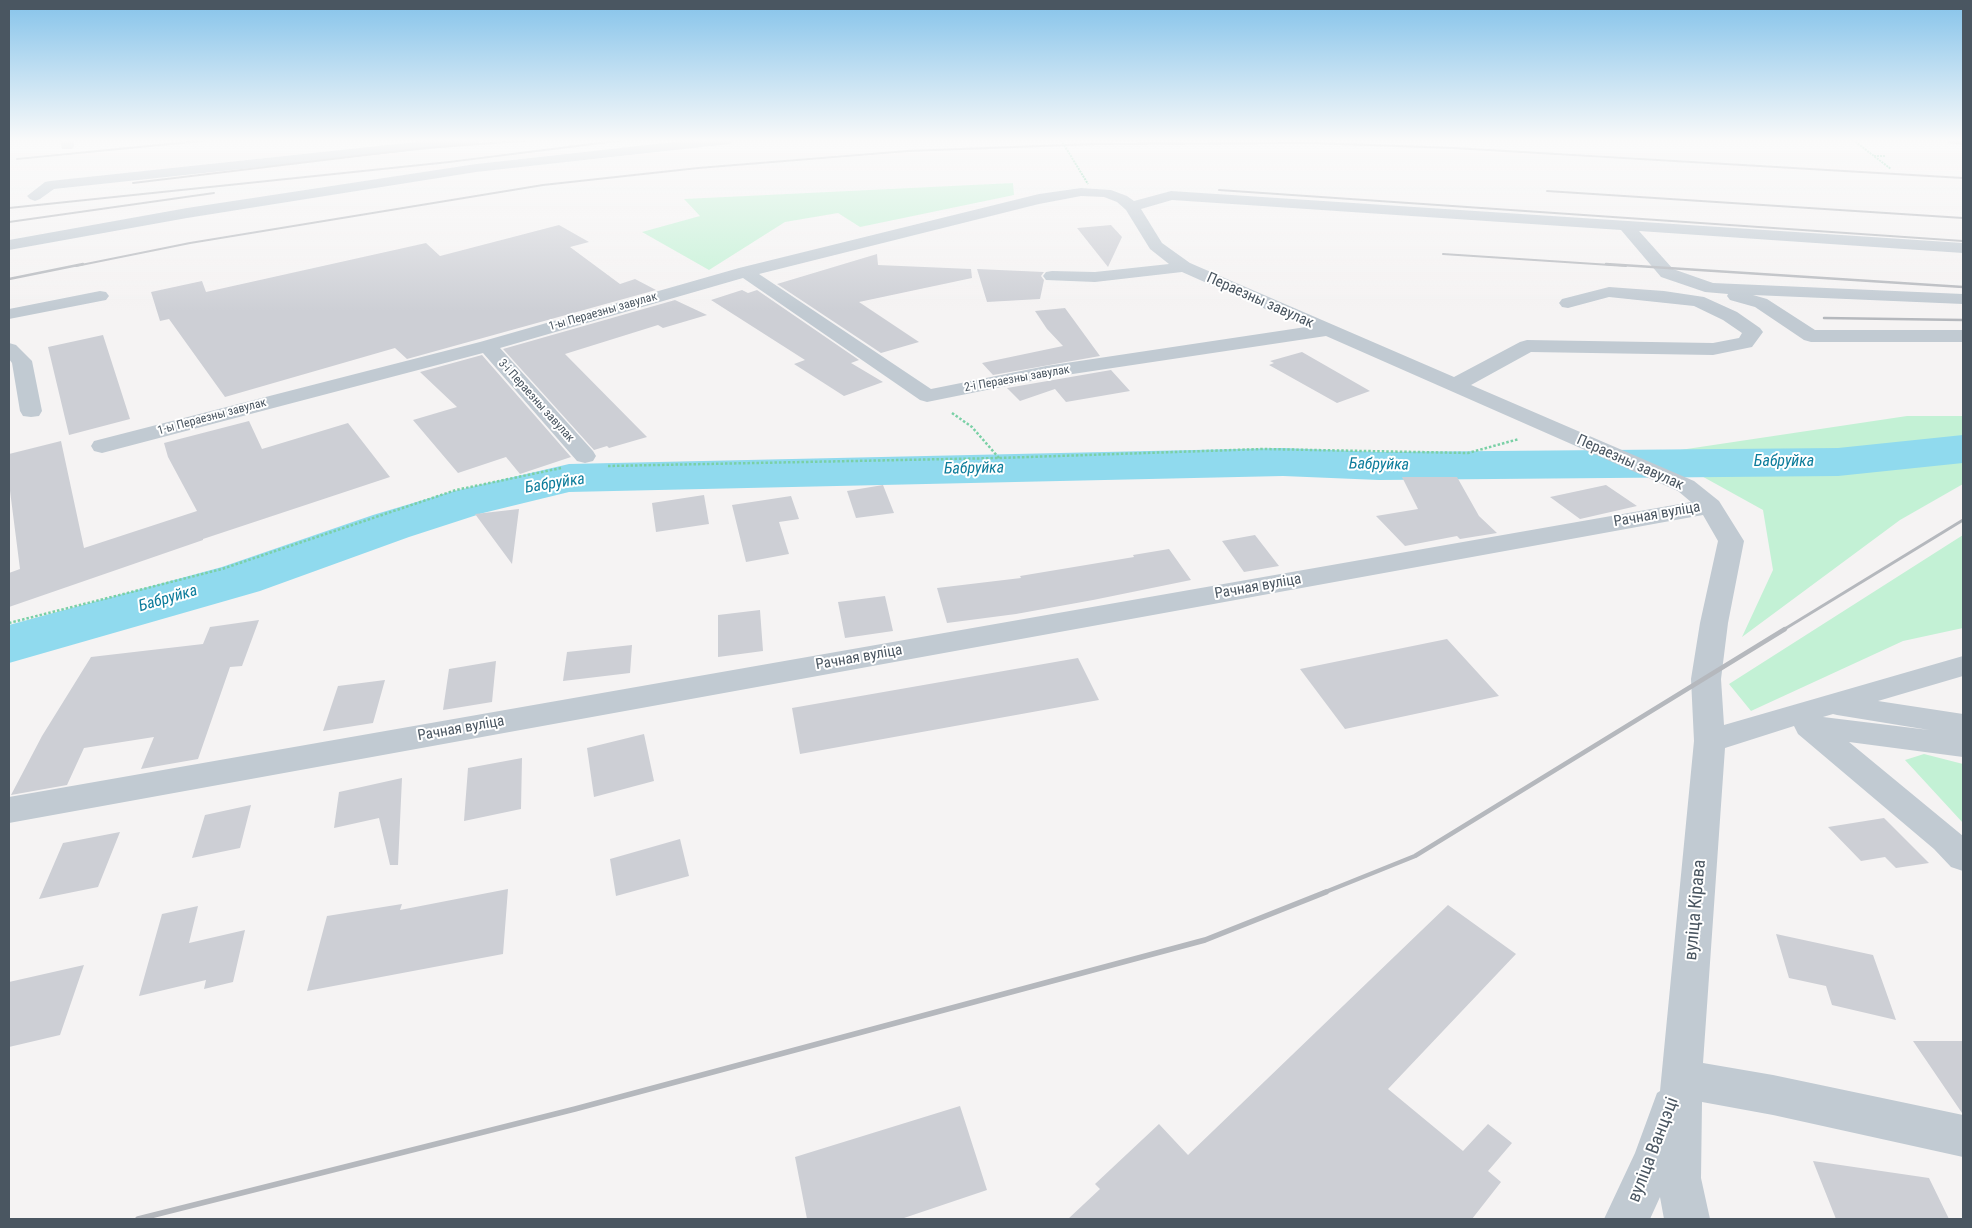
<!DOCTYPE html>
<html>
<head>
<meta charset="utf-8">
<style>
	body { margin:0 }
	#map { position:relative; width:1972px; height:1228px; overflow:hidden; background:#f5f3f3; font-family:"Roboto Condensed",sans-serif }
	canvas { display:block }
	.frame { position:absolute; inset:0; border:10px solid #4a5661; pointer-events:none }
</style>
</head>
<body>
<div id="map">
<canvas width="1972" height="1228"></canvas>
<div class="frame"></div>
</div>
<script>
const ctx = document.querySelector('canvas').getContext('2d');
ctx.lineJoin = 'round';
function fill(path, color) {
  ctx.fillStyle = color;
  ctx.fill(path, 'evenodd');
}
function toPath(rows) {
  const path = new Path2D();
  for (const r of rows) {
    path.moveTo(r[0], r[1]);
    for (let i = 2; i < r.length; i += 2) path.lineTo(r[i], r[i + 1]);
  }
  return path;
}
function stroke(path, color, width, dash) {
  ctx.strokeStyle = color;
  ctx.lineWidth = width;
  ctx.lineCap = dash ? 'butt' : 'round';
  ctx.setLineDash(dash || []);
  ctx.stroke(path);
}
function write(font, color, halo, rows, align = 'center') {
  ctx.font = font + ' "Roboto Condensed",sans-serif';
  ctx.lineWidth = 4;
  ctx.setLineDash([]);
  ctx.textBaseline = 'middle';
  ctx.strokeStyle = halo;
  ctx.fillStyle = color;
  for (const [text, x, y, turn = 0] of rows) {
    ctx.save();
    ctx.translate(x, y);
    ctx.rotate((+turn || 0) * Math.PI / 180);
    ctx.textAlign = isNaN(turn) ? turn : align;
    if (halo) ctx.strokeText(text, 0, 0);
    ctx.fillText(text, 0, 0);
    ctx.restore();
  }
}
fill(toPath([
	[1013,183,1014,195,860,227,838,213,785,222,709,270,642,232,700,216,684,199],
	[1907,416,1963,416,1963,484,1900,520,1742,637,1773,570,1763,510,1660,453],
	[1963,535,1963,628,1903,641,1751,711,1729,684],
	[1924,754,1963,764,1963,823,1905,760]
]), '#c3f1d5');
fill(toPath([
	[1963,435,1963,463,1838,476,1379,480,1283,476,569,492,483,513,409,537,260,591,9,663,9,625,222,567,373,515,450,492,569,464,1283,448,1379,452,1838,448,1963,435]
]), '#90daee');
fill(toPath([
	[559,225,589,242,570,247,620,284,635,279,656,290,407,359,395,348,225,397,169,319,160,321,151,292,202,281,206,292,426,243,440,256],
	[1111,225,1122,237,1108,267,1077,228],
	[877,254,878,265,971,269,972,278,859,302,919,342,881,353,777,284],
	[977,269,1044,272,1041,276,1044,280,1040,299,987,302],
	[742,290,748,293,757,290,859,360,851,363,883,382,844,396,794,364,805,360,711,300],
	[675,300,707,315,663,328,658,325,565,354,647,437,609,448,607,446,594,450,503,349],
	[1065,308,1100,356,993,375,982,363,1063,346,1047,329,1035,311],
	[103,335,130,419,69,435,48,347],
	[1302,352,1370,391,1337,403,1269,365,1274,363,1270,361],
	[482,355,571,457,520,474,506,457,458,473,413,420,457,407,420,372],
	[1111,370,1130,391,1066,402,1055,389,1020,401,1007,388],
	[249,421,262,449,348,423,390,477,203,539,203,540,9,607,9,573,20,569,9,483,9,454,61,441,84,548,197,511,168,457,164,443],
	[1402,477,1457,477,1479,516,1497,533,1460,539,1457,536,1405,546,1376,516,1418,509],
	[883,485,894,513,856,518,847,491],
	[1606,485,1637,506,1580,519,1550,497],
	[704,495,709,524,656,532,652,503],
	[791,496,799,519,779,522,789,554,746,562,732,505],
	[519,509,512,564,475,514],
	[1255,535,1279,566,1244,572,1222,541],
	[1169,549,1191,580,1093,600,1016,614,947,623,937,588,1021,578,1020,576,1134,557,1133,555],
	[885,596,893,631,845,638,838,602],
	[760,610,763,651,718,657,718,615],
	[259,620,242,666,230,667,198,759,141,769,154,737,84,748,67,785,11,795,42,736,91,657,203,644,210,627],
	[1447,639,1499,696,1345,729,1300,669],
	[632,645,630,673,563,681,567,652],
	[1078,658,1099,700,800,754,792,708],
	[496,661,492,702,443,710,449,669],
	[385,680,373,723,323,731,338,686],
	[644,734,654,781,594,797,587,748],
	[522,758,521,809,464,821,468,768],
	[402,778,398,865,390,865,379,818,334,828,339,792],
	[251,805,240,848,192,858,205,815],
	[1884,818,1929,863,1896,868,1885,857,1861,861,1828,827],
	[120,832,98,887,39,899,63,843],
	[680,839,689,876,616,896,610,859],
	[508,889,503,954,307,991,327,916,402,904,400,910],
	[1448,905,1516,954,1388,1089,1463,1151,1488,1124,1512,1143,1488,1171,1501,1182,1472,1219,1068,1219,1100,1189,1095,1184,1159,1124,1188,1155],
	[198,906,189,943,245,930,233,982,204,989,206,980,139,996,162,914],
	[1776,934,1873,955,1896,1020,1832,1005,1826,986,1789,978],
	[84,965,60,1035,9,1047,9,982],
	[1913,1041,1963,1041,1963,1113,1962,1113],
	[960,1106,987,1190,901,1219,807,1219,795,1157],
	[1813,1161,1929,1178,1949,1219,1836,1219]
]), '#cdcfd5');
stroke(toPath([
	[1853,140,1891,169],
	[1874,156,1885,156]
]), '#7ad0a6', 2, [2, 1]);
stroke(toPath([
	[952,413,972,427,999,458],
	[608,466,999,458,1263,449,1468,453,1519,439],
	[9,623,222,569,456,490,561,468]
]), '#7ad0a6', 2.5, [2.5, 2]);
fill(toPath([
	[60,140,74,140,74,146,72,149,62,149,60,140],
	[435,140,483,140,476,144,54,189,40,199,35,201,30,199,27,196,45,182,50,181,435,140],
	[693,140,736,140,729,144,476,172,187,218,9,250,9,240,187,208,476,164,693,140],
	[1946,140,1963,140,1963,145,1948,143,1946,140],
	[1081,188,1111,190,1127,196,1134,201,1171,191,1963,243,1963,253,1639,231,1673,269,1713,283,1963,294,1963,304,1753,295,1767,299,1815,330,1963,330,1963,342,1811,342,1804,340,1755,307,1730,300,1727,296,1728,294,1705,292,1661,277,1621,230,1172,200,1141,209,1162,243,1190,263,1454,377,1520,342,1527,340,1713,343,1739,338,1742,333,1723,320,1694,306,1609,297,1568,308,1562,307,1559,303,1562,299,1609,287,1664,291,1704,297,1737,312,1760,328,1763,332,1752,347,1713,355,1531,352,1471,385,1694,481,1719,501,1744,541,1728,623,1721,679,1724,725,1963,656,1963,676,1878,701,1963,714,1963,757,1849,742,1963,836,1963,871,1951,867,1934,849,1798,734,1794,726,1725,748,1703,1063,1773,1075,1963,1115,1963,1157,1773,1115,1702,1102,1701,1178,1710,1219,1664,1219,1660,1197,1650,1219,1604,1219,1635,1153,1657,1093,1660,1091,1694,741,1691,679,1700,623,1718,541,1703,515,9,823,9,797,1691,502,1678,491,1326,336,1046,378,927,402,920,400,743,278,500,348,593,451,596,456,593,461,585,463,577,461,483,353,102,453,94,451,91,446,94,441,480,342,739,268,1039,194,1081,188],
	[1081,196,1104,197,1117,202,1126,210,1150,249,1169,264,1095,272,1052,271,1046,272,1043,276,1046,280,1095,282,1182,272,1306,327,1046,366,931,389,759,274,1039,204,1081,196],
	[1833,714,1837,715,1929,730,1823,717,1833,714],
	[100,291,106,292,109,296,106,300,9,319,9,309,100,291],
	[9,343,16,345,32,361,42,411,39,416,31,417,23,416,20,411,12,363,9,359,9,343]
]), '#c1cad2');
stroke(toPath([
	[17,159,210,140],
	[133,183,424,148,534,140],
	[1219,190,1963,241],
	[1547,191,1963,218],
	[9,208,449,162,624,140],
	[9,222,214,193],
	[1443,254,1626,266],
	[76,266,190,243,543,185,698,168,908,151,1094,144,1313,143,1454,148,1963,178]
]), '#b5b8bd', 2);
stroke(toPath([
	[1606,264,1963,287],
	[9,279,83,264],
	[1824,318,1963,320]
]), '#b5b8bd', 2.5);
stroke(toPath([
	[1783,630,1963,520]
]), '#b5b8bd', 3);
stroke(toPath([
	[1323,893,1415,856,1785,629]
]), '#b5b8bd', 4.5);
stroke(toPath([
	[138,1219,575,1109,1205,940,1326,892]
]), '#b5b8bd', 5.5);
stroke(toPath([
	[1061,140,1088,184]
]), '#7ad0a6', 2, [2, 1]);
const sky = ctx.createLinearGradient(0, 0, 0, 312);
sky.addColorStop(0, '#85c3ea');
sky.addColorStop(0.45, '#fafafa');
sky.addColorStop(1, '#fafafa00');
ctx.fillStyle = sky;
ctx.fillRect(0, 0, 1972, 312);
write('12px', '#4a5661', '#fff', [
	["1-ы Пераезны завулак",603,312,-16],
	["2-і Пераезны завулак",1017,379,-10],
	["3-і Пераезны завулак",536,401,48],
	["1-ы Пераезны завулак",212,417,-15]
]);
write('15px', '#4a5661', '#fff', [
	["Пераезны завулак",1260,301,24],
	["Пераезны завулак",1630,463,24],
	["Рачная вуліца",1657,515,-10],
	["Рачная вуліца",1258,587,-10],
	["Рачная вуліца",859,658,-10],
	["Рачная вуліца",461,729,-10]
]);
write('italic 16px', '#0c7c9b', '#fff', [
	["Бабруйка",1784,462],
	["Бабруйка",1379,465,1],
	["Бабруйка",974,469,-1],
	["Бабруйка",555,484,-9],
	["Бабруйка",168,599,-16]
]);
write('18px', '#4a5661', '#fff', [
	["вуліца Кірава",1696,910,-85],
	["вуліца Ванцэці",1654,1150,-69]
]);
</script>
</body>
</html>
